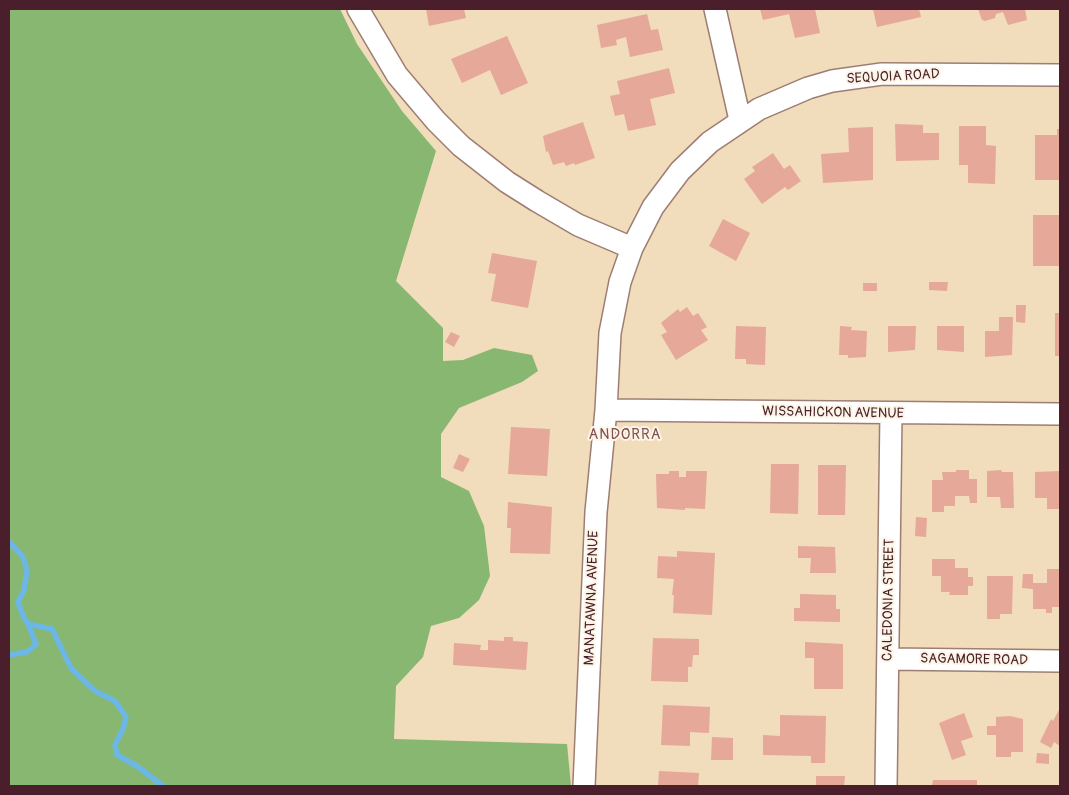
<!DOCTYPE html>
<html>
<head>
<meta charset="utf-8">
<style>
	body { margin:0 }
	#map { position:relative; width:1069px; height:795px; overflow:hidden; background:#f1dcbb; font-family:Pangolin,sans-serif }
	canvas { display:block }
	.frame { position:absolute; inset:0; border:10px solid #4a1f2b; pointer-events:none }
</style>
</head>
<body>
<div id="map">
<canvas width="1069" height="795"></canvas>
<div class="frame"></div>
</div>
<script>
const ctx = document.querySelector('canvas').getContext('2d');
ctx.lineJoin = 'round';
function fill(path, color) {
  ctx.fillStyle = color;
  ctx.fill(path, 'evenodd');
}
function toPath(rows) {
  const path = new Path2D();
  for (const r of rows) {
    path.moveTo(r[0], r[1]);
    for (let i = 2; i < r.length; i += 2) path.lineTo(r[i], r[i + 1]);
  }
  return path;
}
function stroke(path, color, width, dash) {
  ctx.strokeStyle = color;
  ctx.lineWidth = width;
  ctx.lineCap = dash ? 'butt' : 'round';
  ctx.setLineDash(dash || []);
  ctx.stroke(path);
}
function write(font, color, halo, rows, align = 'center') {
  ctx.font = font + ' Pangolin,sans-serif';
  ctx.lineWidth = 4;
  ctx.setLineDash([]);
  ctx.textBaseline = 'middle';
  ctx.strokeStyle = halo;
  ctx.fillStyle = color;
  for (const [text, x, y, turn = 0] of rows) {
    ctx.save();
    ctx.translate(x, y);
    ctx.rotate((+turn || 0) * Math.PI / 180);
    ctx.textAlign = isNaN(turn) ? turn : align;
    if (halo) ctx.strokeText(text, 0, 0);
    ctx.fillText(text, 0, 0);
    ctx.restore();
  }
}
fill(toPath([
	[9,9,340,9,357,44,402,111,436,151,396,281,443,328,443,361,463,360,494,348,532,355,538,371,522,382,459,408,441,434,441,477,469,491,484,526,490,576,479,600,459,618,431,626,423,657,396,686,394,739,567,744,571,786,9,786]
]), '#87b770');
stroke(toPath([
	[9,542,23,557,27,571,24,590,18,602,23,616,28,624,52,629,71,668,95,691,115,701,126,717,123,729,115,745,117,755,137,766,163,786],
	[9,655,27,652,36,644,28,624]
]), '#6db7e6', 5.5);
fill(toPath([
	[426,9,464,9,466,18,429,26],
	[760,9,815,9,820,33,795,38,789,14,763,20],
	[873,9,919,9,921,17,877,27],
	[978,9,1025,9,1027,20,1008,25,1003,12,996,14,995,18,985,21,982,20],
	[647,14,651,30,658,29,663,50,630,57,626,37,616,40,617,45,601,48,597,25],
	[507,36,528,83,501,95,490,70,462,83,451,59],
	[669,68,675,93,650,99,656,125,628,131,624,114,615,116,610,96,620,94,617,81],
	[583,122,595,158,575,165,574,163,566,166,564,162,553,165,548,151,546,152,543,136],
	[895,124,923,125,923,133,939,133,939,160,896,161],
	[959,126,986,126,986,145,996,146,995,184,968,183,968,165,959,165],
	[873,127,873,180,823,183,821,154,849,152,848,128],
	[1057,129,1060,129,1060,180,1035,180,1035,135,1057,135],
	[773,153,784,169,790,165,801,181,788,190,785,187,762,204,744,179,755,171,752,167],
	[1033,215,1060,215,1060,266,1033,266],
	[723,219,750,233,736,261,709,246],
	[492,253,537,261,528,308,491,301,496,274,488,273],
	[929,282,948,282,947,291,929,290],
	[863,283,877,283,877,291,863,291],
	[1016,305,1026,305,1025,323,1016,322],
	[687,307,693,316,698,313,707,327,701,330,708,340,676,360,661,335,667,332,661,323,678,309,680,312],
	[1055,313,1060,313,1060,356,1055,356],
	[999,317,1013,317,1012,355,985,357,985,331,999,331],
	[736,326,766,327,765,365,746,364,746,359,735,359],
	[840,326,852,327,851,330,867,331,866,357,848,358,848,355,839,355],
	[888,326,916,326,915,350,888,352],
	[937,326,964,326,964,352,937,350],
	[451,332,460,336,454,347,445,342],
	[511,427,550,429,547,476,508,474],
	[459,454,470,459,463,472,453,468],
	[771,464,799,464,798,514,770,513],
	[818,465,846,465,845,515,818,515],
	[956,470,969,470,969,479,977,479,977,503,970,503,969,496,955,496,955,506,944,506,944,512,932,512,932,480,943,480,942,472,956,472],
	[1001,470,1002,472,1013,472,1014,508,1001,508,1000,497,987,497,987,471],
	[669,471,679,471,679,477,686,477,686,471,707,471,705,509,685,508,685,510,657,508,656,474,669,474],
	[1060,471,1060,509,1047,509,1047,498,1035,498,1035,472],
	[508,502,552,507,550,554,510,553,511,528,507,528],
	[916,517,927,518,926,537,915,536],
	[798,546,835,547,836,573,810,573,811,558,798,558],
	[677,551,715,553,712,615,673,613,674,595,672,595,674,579,657,578,658,556,677,557],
	[932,559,955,559,955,568,968,568,968,577,973,577,973,586,968,586,968,595,949,595,950,592,941,592,941,576,932,576],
	[1047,569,1060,569,1060,607,1052,607,1052,613,1046,613,1046,609,1033,609,1033,589,1022,588,1023,574,1033,574,1033,583,1047,583],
	[987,576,1013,576,1012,614,1000,614,1000,619,987,619],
	[800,594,836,595,836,609,840,609,840,622,794,621,794,608,800,608],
	[504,637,513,637,513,641,528,642,526,670,453,665,454,643,481,645,480,650,488,650,488,640,504,641],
	[653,638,699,639,699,655,693,655,692,667,688,667,688,682,651,681],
	[805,642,843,644,843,689,814,689,814,658,805,658],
	[663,705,710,707,709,733,690,732,690,746,661,745],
	[1060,708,1060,746,1054,742,1051,748,1040,742,1051,719,1053,721],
	[964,713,973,737,961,741,966,755,952,760,939,723],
	[780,715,826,716,825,763,811,763,811,756,763,755,763,735,780,736],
	[1010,716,1023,719,1023,752,1011,752,1011,757,996,757,996,735,987,735,987,726,996,726,996,717],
	[712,737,733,738,733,760,711,760],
	[1037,753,1049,754,1049,764,1036,763],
	[659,771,699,773,698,786,658,786],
	[816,776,845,776,844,786,816,786],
	[933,780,977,780,977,786,932,786]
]), '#e5a899');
const minor = toPath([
	[358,9,397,75,436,121,461,146,507,182,537,201,578,225,632,248],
	[715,9,740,120],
	[606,410,1060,414],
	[888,659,1060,661],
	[584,786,596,512,606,410,610,333,620,282,632,248,653,207,680,171,710,142,759,109,808,88,832,81,882,74,1060,75],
	[886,786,891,413]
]);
stroke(minor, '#9e7e73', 24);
stroke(minor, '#fff', 21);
write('14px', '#4a1f2b', '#fcf5e5', [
	["SEQUOIA ROAD",893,77,-3],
	["WISSAHICKON AVENUE",833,413,1],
	["MANATAWNA AVENUE",592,598,-88],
	["CALEDONIA STREET",889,600,-89],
	["SAGAMORE ROAD",974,660,1]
]);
ctx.letterSpacing = '1px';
write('15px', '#804f52', '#fcf5e5', [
	["ANDORRA",625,435]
]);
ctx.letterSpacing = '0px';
</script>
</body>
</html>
